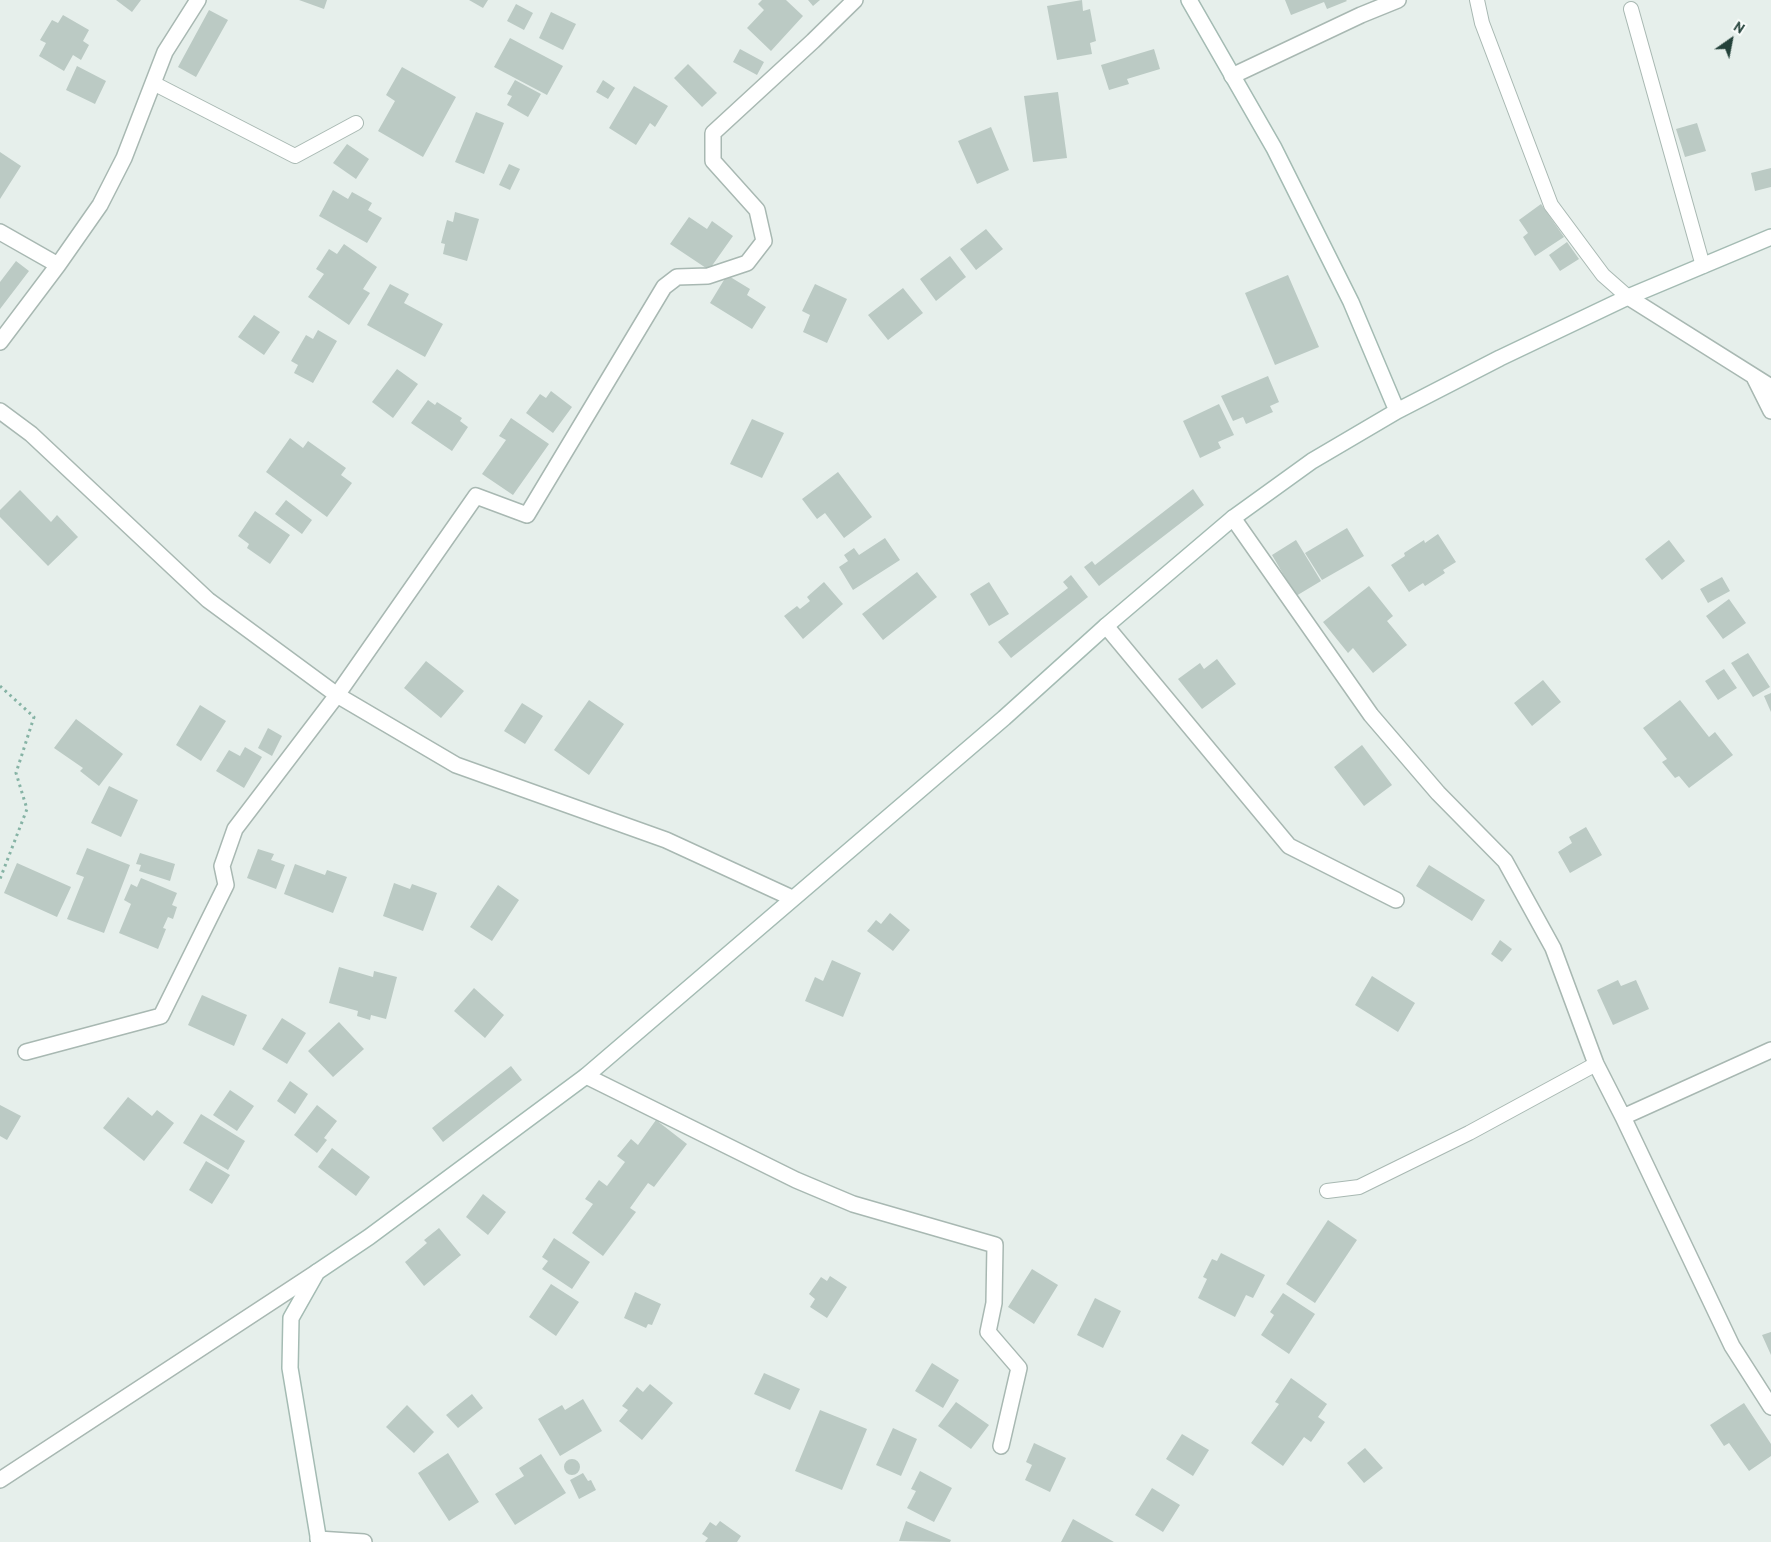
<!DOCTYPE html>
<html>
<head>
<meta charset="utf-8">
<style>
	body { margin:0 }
	#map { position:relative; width:1771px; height:1542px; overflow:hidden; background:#e6efeb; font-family:"PT Sans",sans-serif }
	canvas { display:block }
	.north { position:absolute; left:1706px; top:15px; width:50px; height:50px; -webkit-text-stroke:4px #f7fbf9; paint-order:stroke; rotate:33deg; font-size:14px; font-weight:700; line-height:20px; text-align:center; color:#24423a }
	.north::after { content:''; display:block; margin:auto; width:18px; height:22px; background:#24423a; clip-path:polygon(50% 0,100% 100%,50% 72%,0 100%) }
</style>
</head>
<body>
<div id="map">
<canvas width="1771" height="1542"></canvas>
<div class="north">N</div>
</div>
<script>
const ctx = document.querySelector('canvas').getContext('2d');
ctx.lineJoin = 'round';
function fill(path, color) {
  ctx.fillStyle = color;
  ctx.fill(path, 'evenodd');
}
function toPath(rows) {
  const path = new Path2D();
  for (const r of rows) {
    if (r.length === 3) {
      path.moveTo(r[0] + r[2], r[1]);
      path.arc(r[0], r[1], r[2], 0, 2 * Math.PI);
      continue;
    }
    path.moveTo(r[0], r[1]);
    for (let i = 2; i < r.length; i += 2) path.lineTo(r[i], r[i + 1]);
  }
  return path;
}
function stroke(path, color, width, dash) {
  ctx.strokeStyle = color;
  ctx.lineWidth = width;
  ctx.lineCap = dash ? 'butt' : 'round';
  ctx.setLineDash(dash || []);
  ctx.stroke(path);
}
fill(toPath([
	[116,0,141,0,132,12],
	[299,0,327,0,324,9],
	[469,0,488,0,483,8],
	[762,0,786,0,803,16,771,51,747,28,764,10,758,4],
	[808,0,820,0,813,6],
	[1082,0,1083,11,1090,9,1096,41,1090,43,1092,54,1057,60,1047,6],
	[1285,0,1346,0,1347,1,1327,9,1324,2,1291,15],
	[516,4,533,13,524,30,507,21],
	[209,10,228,20,196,77,178,67],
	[551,12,576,24,563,50,539,38],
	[63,15,89,30,83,41,89,45,81,60,73,55,64,71,39,56,46,43,40,40,52,20,58,23],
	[510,38,563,66,547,95,494,67],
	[740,49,764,62,757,75,733,62],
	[1154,49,1160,69,1127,79,1129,84,1109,90,1101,65],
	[688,64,717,93,702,107,674,78],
	[77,66,106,81,95,104,66,90],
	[402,67,456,97,423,157,378,131,395,101,386,95],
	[515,80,541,94,528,117,507,105,512,96,507,94],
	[603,80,615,88,608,99,596,92],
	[634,86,668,106,655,127,650,123,636,145,609,128],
	[1058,92,1067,158,1033,162,1024,96],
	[476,112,504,123,484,174,455,162],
	[1697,123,1706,151,1685,157,1676,129],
	[991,127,1009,170,977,184,958,141],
	[347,144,369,159,356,179,333,163],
	[0,152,21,166,0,199],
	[509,164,520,169,510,190,499,185],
	[1771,168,1771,187,1755,191,1751,173],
	[333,190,348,199,352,192,372,203,368,210,382,218,367,243,319,216],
	[1541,204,1564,237,1535,256,1523,237,1528,233,1519,220],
	[455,212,479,219,467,261,443,254,445,244,441,243,447,220,453,222],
	[689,217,707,229,712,221,733,236,709,270,670,244],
	[986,229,1003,249,976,270,960,249],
	[1567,242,1579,259,1560,271,1549,255],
	[344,244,377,267,363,289,370,293,349,325,308,297,324,274,316,269,329,249,337,254],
	[950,256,966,277,936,301,920,279],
	[16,261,29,271,0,309,0,282],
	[727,275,750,289,747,295,766,307,752,329,710,303],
	[1288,275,1319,347,1275,365,1245,293],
	[390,284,409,294,404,303,443,324,425,357,367,325],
	[815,284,847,299,827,343,803,332,810,315,802,311],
	[903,288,923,313,888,340,868,315],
	[254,315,280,332,264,355,238,337],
	[318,330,337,341,313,383,294,373,298,365,291,361,306,335,313,339],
	[397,369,418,384,393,418,372,402],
	[1268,376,1279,402,1270,406,1273,412,1246,424,1243,417,1233,421,1221,396],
	[551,391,572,407,553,433,526,413,540,394,546,398],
	[428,400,435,405,437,402,462,418,460,421,468,427,452,451,411,423],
	[1219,404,1234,435,1218,442,1221,448,1200,458,1183,421],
	[511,418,549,444,513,495,482,474,506,440,499,436],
	[752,419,784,433,762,478,730,464],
	[290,438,303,448,308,441,346,468,341,475,352,483,327,517,266,472],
	[838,472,872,517,844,538,825,513,817,519,802,499],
	[1193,489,1204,505,1099,586,1084,567,1092,561,1095,565],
	[20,490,51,522,57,515,78,537,48,566,0,517,0,510],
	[286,500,312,520,302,534,275,514],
	[255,511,290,535,270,564,247,548,249,544,238,536],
	[1347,528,1364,556,1322,580,1305,553],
	[1438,534,1456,562,1443,570,1445,573,1425,586,1423,583,1409,592,1391,565,1405,556,1404,553,1424,540,1425,543],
	[885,538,900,560,853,590,839,567,848,561,844,555,854,548,859,555],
	[1296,540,1321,581,1296,596,1272,555],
	[1669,540,1685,561,1662,580,1645,559],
	[917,572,937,597,883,640,862,614],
	[1071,575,1088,597,1011,658,998,642,1068,588,1063,582],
	[1722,577,1730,591,1708,603,1700,589],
	[824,582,843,604,803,639,784,616,797,606,800,609,810,601,807,597],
	[989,582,1009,614,989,626,970,594],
	[1369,586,1393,616,1387,621,1407,645,1373,673,1353,648,1348,653,1323,622],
	[1729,599,1746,623,1723,639,1706,616],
	[1748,653,1770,687,1753,697,1731,663],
	[1217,659,1236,684,1202,709,1178,679,1200,663,1204,669],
	[426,661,464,691,441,718,404,688],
	[1724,669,1737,688,1718,700,1705,681],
	[1543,680,1561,702,1532,726,1514,703],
	[1771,693,1771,712,1764,696],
	[589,700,624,724,589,775,554,750],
	[1680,700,1709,737,1715,732,1733,755,1689,788,1679,776,1675,778,1662,762,1667,759,1643,728],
	[522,703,543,716,525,744,504,731],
	[200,705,226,721,201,761,176,745],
	[76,719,123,754,99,786,80,771,83,768,54,748],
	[268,728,282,736,272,756,258,748],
	[1362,745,1392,785,1364,806,1334,767],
	[245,747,262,757,244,788,216,771,229,750,240,756],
	[109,786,138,800,121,837,91,823],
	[1586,827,1602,855,1570,873,1558,852,1572,843,1569,837],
	[87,848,130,865,104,933,67,919,84,877,76,874],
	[258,849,274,854,271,860,285,865,276,889,247,878],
	[140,853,175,864,170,881,139,871,141,865,136,864],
	[17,863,71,887,57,917,4,893],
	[295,864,325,875,327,870,347,877,333,913,284,894],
	[1429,865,1485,900,1472,921,1416,886],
	[141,878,177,893,172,905,177,907,173,919,168,917,163,928,166,929,158,949,119,933,131,904,124,900,131,884,137,887],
	[394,883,410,889,412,884,437,893,423,931,383,916],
	[498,885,519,900,492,941,470,927],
	[890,913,910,930,893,951,867,931,876,920,881,924],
	[1500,940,1512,949,1502,962,1491,954],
	[832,960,861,973,843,1017,805,1001,815,977,823,981],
	[339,967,373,977,374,971,397,977,386,1019,371,1015,370,1020,357,1016,358,1011,329,1003],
	[1372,976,1415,1003,1398,1032,1355,1005],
	[1618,980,1621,986,1636,980,1649,1009,1613,1025,1597,990],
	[474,988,504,1015,485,1038,454,1011],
	[202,995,247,1015,234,1046,188,1025],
	[282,1018,306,1033,287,1064,262,1049],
	[339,1022,364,1049,333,1077,308,1051],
	[511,1066,522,1080,443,1142,432,1128],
	[290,1081,308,1094,295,1114,277,1101],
	[230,1090,254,1106,237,1131,213,1115],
	[128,1097,152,1116,157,1110,174,1123,144,1161,103,1128],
	[0,1105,21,1116,7,1140,0,1136],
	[317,1105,337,1121,324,1138,327,1140,317,1153,294,1135],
	[201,1114,245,1141,228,1170,183,1143],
	[656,1120,687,1144,654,1187,648,1183,630,1208,636,1212,603,1256,572,1233,593,1204,585,1199,599,1180,607,1186,625,1162,617,1156,631,1139,638,1145],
	[332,1148,370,1177,356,1196,318,1167],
	[206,1161,230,1175,212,1204,189,1190],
	[483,1194,506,1212,488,1235,466,1217],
	[1328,1220,1357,1240,1315,1303,1286,1284],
	[439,1228,461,1255,424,1286,405,1262,427,1243,424,1240],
	[554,1238,590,1262,572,1289,542,1269,548,1261,542,1257],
	[1221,1253,1265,1275,1253,1298,1246,1295,1235,1317,1198,1298,1207,1279,1203,1277,1212,1259,1217,1261],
	[1032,1269,1058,1285,1034,1324,1008,1307],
	[830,1276,847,1287,827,1318,810,1307,815,1299,809,1294,821,1277,827,1281],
	[551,1284,579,1302,556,1336,529,1317],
	[635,1292,661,1304,652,1325,648,1324,646,1328,624,1318],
	[1283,1293,1315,1314,1289,1354,1261,1335,1274,1315,1270,1312],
	[1095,1298,1121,1311,1103,1348,1077,1335],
	[1771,1332,1771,1355,1762,1335],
	[932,1363,959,1380,943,1408,915,1391],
	[764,1373,800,1389,790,1410,754,1394],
	[1291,1378,1327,1404,1318,1417,1325,1422,1311,1442,1304,1437,1283,1466,1251,1443,1279,1404,1275,1402],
	[650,1384,673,1403,642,1440,619,1421,628,1410,622,1406,637,1387,643,1392],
	[472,1394,483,1408,458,1428,446,1415],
	[583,1399,602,1431,560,1456,538,1419,562,1405,565,1410],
	[956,1402,989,1425,971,1449,938,1426],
	[1744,1403,1771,1444,1771,1456,1749,1471,1729,1443,1724,1446,1710,1425],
	[407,1405,434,1432,414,1453,386,1427],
	[820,1410,867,1429,842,1490,795,1471],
	[893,1428,917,1439,901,1476,876,1465],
	[1182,1434,1209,1450,1193,1476,1166,1459],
	[1034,1443,1066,1458,1050,1492,1025,1480,1032,1465,1026,1462],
	[1365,1448,1383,1468,1364,1483,1347,1463],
	[448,1453,479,1502,449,1521,418,1473],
	[541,1454,566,1493,515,1525,495,1494,524,1476,519,1468],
	[572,1467,8],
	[920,1471,952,1488,934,1522,907,1508,916,1491,911,1489],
	[583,1473,588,1481,591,1480,596,1490,579,1499,570,1480],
	[1152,1488,1180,1505,1163,1532,1135,1515],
	[1073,1519,1114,1542,1061,1542],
	[720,1521,741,1536,737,1542,705,1542,708,1538,702,1534,710,1522,716,1526],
	[906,1521,951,1540,950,1542,899,1541]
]), '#bbcac4');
const lane = toPath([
	[1477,0,1482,23,1551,205,1603,275,1628,297],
	[1631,9,1703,266],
	[153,83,295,156,356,123],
	[1327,1191,1359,1187,1469,1133,1596,1064]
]);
const street = toPath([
	[1232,76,1361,15,1398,0],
	[0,232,58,265],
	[1628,297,1771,387],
	[0,342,58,265,100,205,124,158,165,52,198,0],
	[1754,377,1771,411],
	[0,411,31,434,208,600,337,695,456,765,666,840,792,898],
	[1233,518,1371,715,1438,793,1505,861,1553,948,1596,1064,1623,1117,1732,1346,1771,1407],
	[1106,626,1289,846,1396,900],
	[26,1052,161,1016,226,885,222,866,235,829,337,695,476,496,527,515,664,287,677,277,708,276,747,263,764,241,757,210,713,161,713,133,813,41,855,0],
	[586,1076,796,1180,853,1204,995,1245,994,1303,988,1332,1019,1368,1001,1446],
	[1623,1117,1771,1050],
	[0,1480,317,1272],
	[318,1539,364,1542]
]);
const secondary = toPath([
	[1189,0,1274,148,1351,302,1397,411],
	[319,1542,290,1368,291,1318,317,1272,369,1237,586,1076,1004,718,1106,626,1233,518,1312,461,1397,411,1500,358,1628,297,1771,237]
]);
stroke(lane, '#a8b8b2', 16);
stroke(street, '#a8b8b2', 18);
stroke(secondary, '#a4bbb3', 18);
stroke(toPath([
	[0,686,34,717,16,773,27,809,0,879]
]), '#86b3a5', 3, [2.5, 4]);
stroke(lane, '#fff', 14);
stroke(street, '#fff', 15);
stroke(secondary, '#fff', 15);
</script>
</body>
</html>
